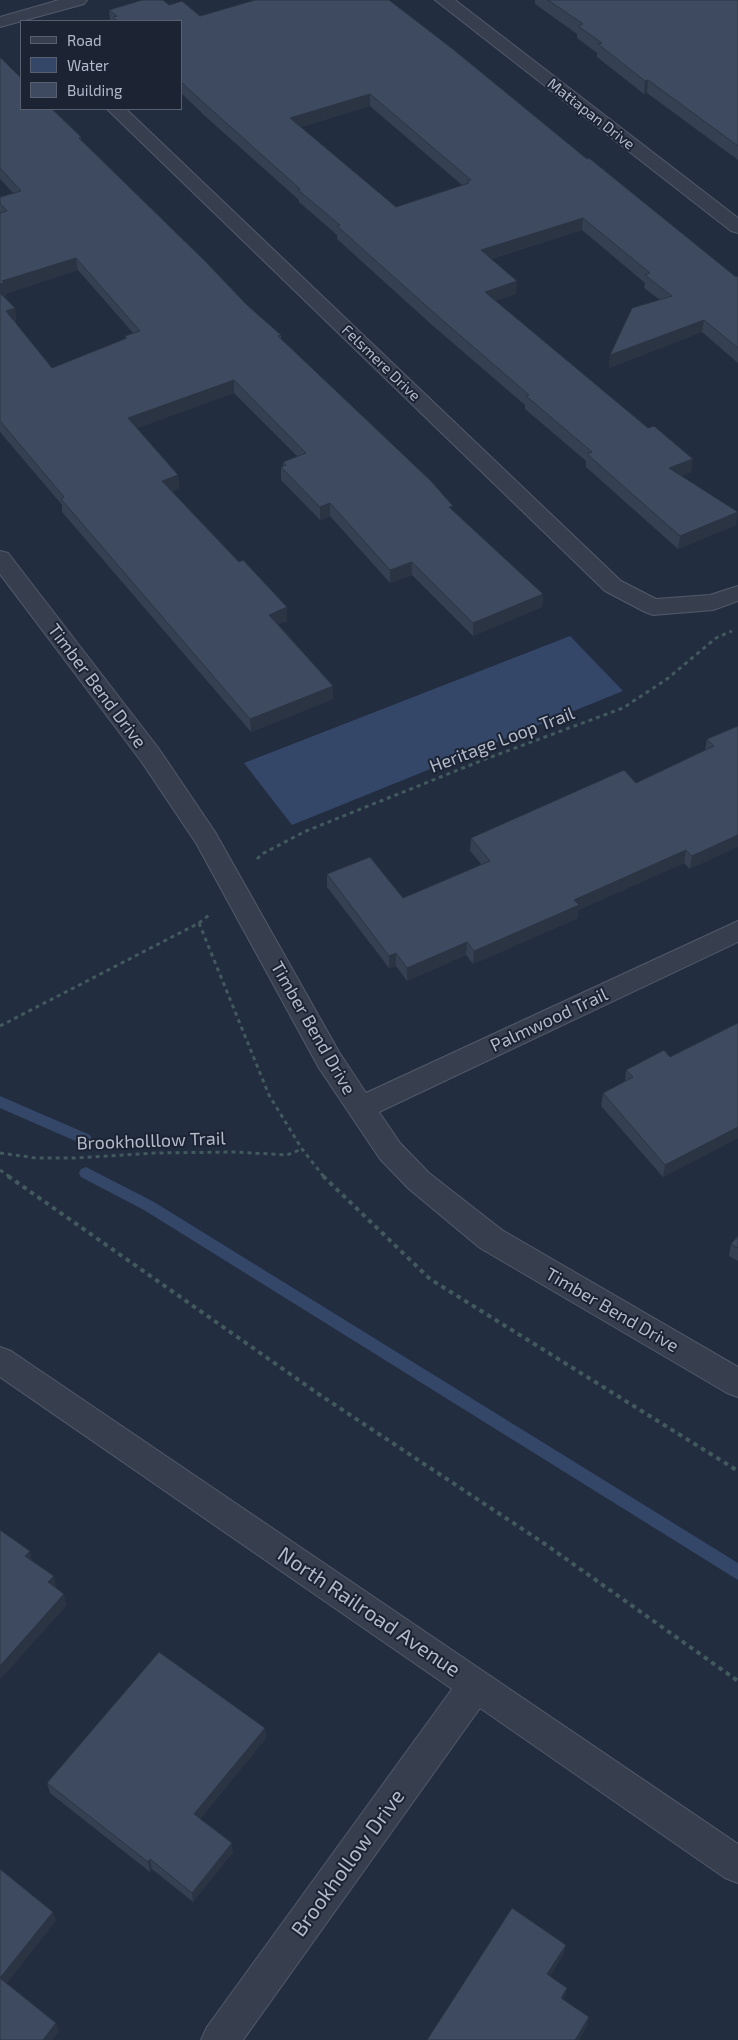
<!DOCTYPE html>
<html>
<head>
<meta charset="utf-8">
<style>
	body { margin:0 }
	#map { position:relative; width:738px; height:2040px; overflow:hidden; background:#222d40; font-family:"Exo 2",sans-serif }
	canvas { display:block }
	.legend { position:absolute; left:20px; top:20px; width:162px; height:90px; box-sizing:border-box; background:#1c2434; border:1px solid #586070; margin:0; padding:6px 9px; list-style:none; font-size:15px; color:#b3baca }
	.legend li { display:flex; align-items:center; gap:10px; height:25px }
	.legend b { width:25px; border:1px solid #586070 }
</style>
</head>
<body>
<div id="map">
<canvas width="738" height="2040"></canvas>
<ul class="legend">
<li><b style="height:6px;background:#373f4f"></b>Road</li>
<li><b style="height:14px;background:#354768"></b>Water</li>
<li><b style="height:14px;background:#3e4a60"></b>Building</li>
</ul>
</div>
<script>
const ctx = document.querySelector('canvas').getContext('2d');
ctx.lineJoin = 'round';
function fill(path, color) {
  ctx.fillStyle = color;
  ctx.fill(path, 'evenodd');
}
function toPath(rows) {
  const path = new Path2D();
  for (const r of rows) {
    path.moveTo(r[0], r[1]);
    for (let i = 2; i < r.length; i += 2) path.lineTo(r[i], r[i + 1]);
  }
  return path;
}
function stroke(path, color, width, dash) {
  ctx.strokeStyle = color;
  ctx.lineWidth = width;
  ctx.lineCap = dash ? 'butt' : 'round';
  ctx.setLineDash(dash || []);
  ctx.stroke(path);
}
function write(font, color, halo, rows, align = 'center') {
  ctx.font = font + ' "Exo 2",sans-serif';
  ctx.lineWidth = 4;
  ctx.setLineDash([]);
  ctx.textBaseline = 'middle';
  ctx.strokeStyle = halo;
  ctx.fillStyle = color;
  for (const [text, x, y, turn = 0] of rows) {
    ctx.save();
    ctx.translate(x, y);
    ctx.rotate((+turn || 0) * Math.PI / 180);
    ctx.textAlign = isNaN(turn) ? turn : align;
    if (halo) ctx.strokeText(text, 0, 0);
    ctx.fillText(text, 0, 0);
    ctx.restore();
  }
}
fill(toPath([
	[570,636,623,691,292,825,244,763]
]), '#354768');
fill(toPath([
	[0,1096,90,1135,92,1139,90,1143,85,1145,80,1143,0,1108,0,1096],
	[86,1167,154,1202,738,1563,738,1580,144,1210,81,1177,79,1173,81,1169,86,1167]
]), '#354768');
const minor = toPath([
	[59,0,87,0,84,4,0,27,0,17,59,0],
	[435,0,455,0,738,218,738,233,731,231,435,0],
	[107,109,126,109,621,581,656,599,710,595,738,586,738,601,713,610,653,615,645,612,605,591,107,109],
	[0,551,8,553,159,749,215,832,339,1052,366,1093,738,921,738,942,379,1112,400,1143,429,1173,502,1230,738,1367,738,1397,727,1393,480,1248,409,1189,380,1159,319,1068,196,843,141,761,0,574,0,551],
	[0,1347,11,1351,738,1844,738,1883,725,1878,480,1708,243,2040,201,2040,207,2027,452,1689,0,1377,0,1347]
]);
stroke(minor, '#525a6a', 2);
stroke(toPath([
	[257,859,262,854,306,831,483,760,623,708,667,679,716,638,732,631],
	[199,923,269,1095,302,1149,324,1177],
	[0,1026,199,923,209,915],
	[0,1153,36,1158,74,1158,154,1153,236,1152,287,1155,302,1149],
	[0,1170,10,1177]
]), '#42595d', 3, [4, 4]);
stroke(toPath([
	[8,1176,320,1395,545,1544,738,1681],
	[323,1176,430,1279,738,1471]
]), '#42595d', 4, [4.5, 4.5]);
fill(minor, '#373f4f');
fill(toPath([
	[535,0,738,0,738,160,647,93,644,94,597,57,597,53,577,38,577,34,535,4],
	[169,5,200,16,587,159,736,277,738,276,738,363,702,332,609,368,610,355,660,300,644,288,645,283,582,230,491,259,516,294,495,301,691,472,681,476,736,525,678,549,586,467,586,461,525,409,525,405,432,325,337,239,337,235,299,202,299,200,205,116,181,93,181,21,110,21,109,10],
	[370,106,462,185,396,207,301,127],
	[0,57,81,137,81,141,247,305,281,335,281,339,452,510,543,594,542,607,473,636,412,575,390,583,330,516,320,520,281,480,281,467,283,466,283,462,297,456,234,393,137,428,178,475,179,488,172,491,287,621,278,624,333,686,333,699,251,732,62,512,62,505,0,432,0,197,13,193,0,179],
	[78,270,133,333,125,336,125,339,52,368,15,322,16,321,15,308,4,296,6,296,5,294],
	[738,726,690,869,684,863,578,910,578,918,473,964,466,955,407,981,396,966,389,968,327,887,327,874,403,898,482,865,470,851,471,838,636,783,705,750,707,739],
	[738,1023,738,1138,663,1177,601,1106,603,1093,625,1082,626,1070,670,1057],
	[738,1236,738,1261,729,1256,731,1244],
	[265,1728,266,1738,200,1819,233,1852,193,1902,152,1869,150,1872,50,1793,47,1783]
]), '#354053');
fill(toPath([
	[648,80,647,93,644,94,645,81],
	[370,94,370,106,290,130,290,118],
	[583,218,582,230,480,262,481,250],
	[76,258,78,270,5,294,6,296,0,298,0,284,2,281],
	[517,281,516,294,484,305,485,292],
	[15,308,16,321,8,324,6,311],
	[704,320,702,332,609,368,610,355],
	[234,380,234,393,129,431,128,418],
	[693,459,691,472,667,481,669,468],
	[178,475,179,488,163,494,162,481],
	[330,503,330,516,320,520,320,507],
	[738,512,736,525,678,549,680,536],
	[412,562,412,575,390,583,390,570],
	[543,594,542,607,473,636,473,623],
	[287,607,287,621,270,628,269,615],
	[333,686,333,699,251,732,250,719],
	[738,835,738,847,690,869,692,856],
	[686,850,684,863,578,910,578,918,473,964,474,951,574,900],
	[467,942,466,955,407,981,407,968],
	[396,953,396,966,389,968,389,956],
	[738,1127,738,1138,663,1177,665,1165],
	[30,1551,32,1562,25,1556],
	[54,1576,56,1587,51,1593,48,1582],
	[64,1594,67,1605,0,1680,0,1666],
	[265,1728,266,1738,196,1824,194,1814],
	[232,1843,233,1852,193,1902,192,1893],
	[150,1859,152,1869,150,1872,148,1862],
	[53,1912,56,1921,4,1987,0,1978],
	[566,1945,564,1954,546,1983,547,1974],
	[567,1988,565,1996,559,2006,561,1998],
	[589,2017,587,2026,579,2040,575,2040],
	[56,2023,59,2032,52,2040,43,2040]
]), '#2b3443');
const building = toPath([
	[142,0,163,0,169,5,182,1,200,16,255,0,389,0,454,50,587,159,589,158,736,277,738,276,738,348,704,320,610,355,632,308,672,296,645,275,650,273,583,218,481,250,517,281,485,292,648,428,654,426,693,459,669,468,738,512,680,536,587,454,592,452,526,396,529,395,433,312,337,226,340,225,298,190,300,189,204,103,181,82,181,21,117,21,113,17,117,16,109,10,142,0],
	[370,94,471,180,467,181,469,183,396,207,290,118,370,94],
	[548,0,738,0,738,146,648,80,645,81,598,44,602,43,578,26,583,24,548,0],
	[0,57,21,78,21,109,52,109,81,137,79,138,206,262,247,305,281,335,278,336,431,481,453,506,449,507,543,594,473,623,412,562,390,570,330,503,320,507,281,467,286,465,283,462,306,453,234,380,128,418,178,475,162,481,239,562,243,560,287,607,269,615,333,686,250,719,61,499,64,497,0,421,0,293,15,308,6,311,52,368,127,338,125,336,140,331,76,258,2,281,4,283,0,284,0,213,7,211,0,203,0,197,21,191,0,168,0,57],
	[738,726,738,835,692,856,686,850,574,900,579,905,474,951,467,942,407,968,396,953,389,956,327,874,370,857,403,898,490,861,471,838,624,770,636,783,714,746,707,739,738,726],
	[738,1023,738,1127,665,1165,603,1093,633,1077,626,1070,664,1050,670,1057,738,1023],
	[738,1236,738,1248,731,1244,738,1236],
	[0,1530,30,1551,25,1556,54,1576,48,1582,64,1594,0,1666,0,1530],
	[159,1652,265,1728,194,1814,232,1843,192,1893,150,1859,148,1862,47,1783,159,1652],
	[0,1869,53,1912,0,1978,56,2023,43,2040,0,2040,0,1869],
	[512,1908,566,1945,547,1974,567,1988,561,1998,589,2017,575,2040,427,2040,512,1908]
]);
fill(building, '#3e4a60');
stroke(building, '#2b3443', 1);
write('15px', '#b3baca', '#1c2434', [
	["Mattapan Drive",591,114,38],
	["Felsmere Drive",381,363,44]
]);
write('18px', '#b3baca', '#1c2434', [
	["Timber Bend Drive",97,686,53],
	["Heritage Loop Trail",502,740,-21],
	["Palmwood Trail",549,1020,-25],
	["Timber Bend Drive",313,1028,60],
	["Brookholllow Trail",151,1141,-2],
	["Timber Bend Drive",612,1310,30]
]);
write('21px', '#b3baca', '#1c2434', [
	["North Railroad Avenue",369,1612,34],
	["Brookhollow Drive",348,1863,-54]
]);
</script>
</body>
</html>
